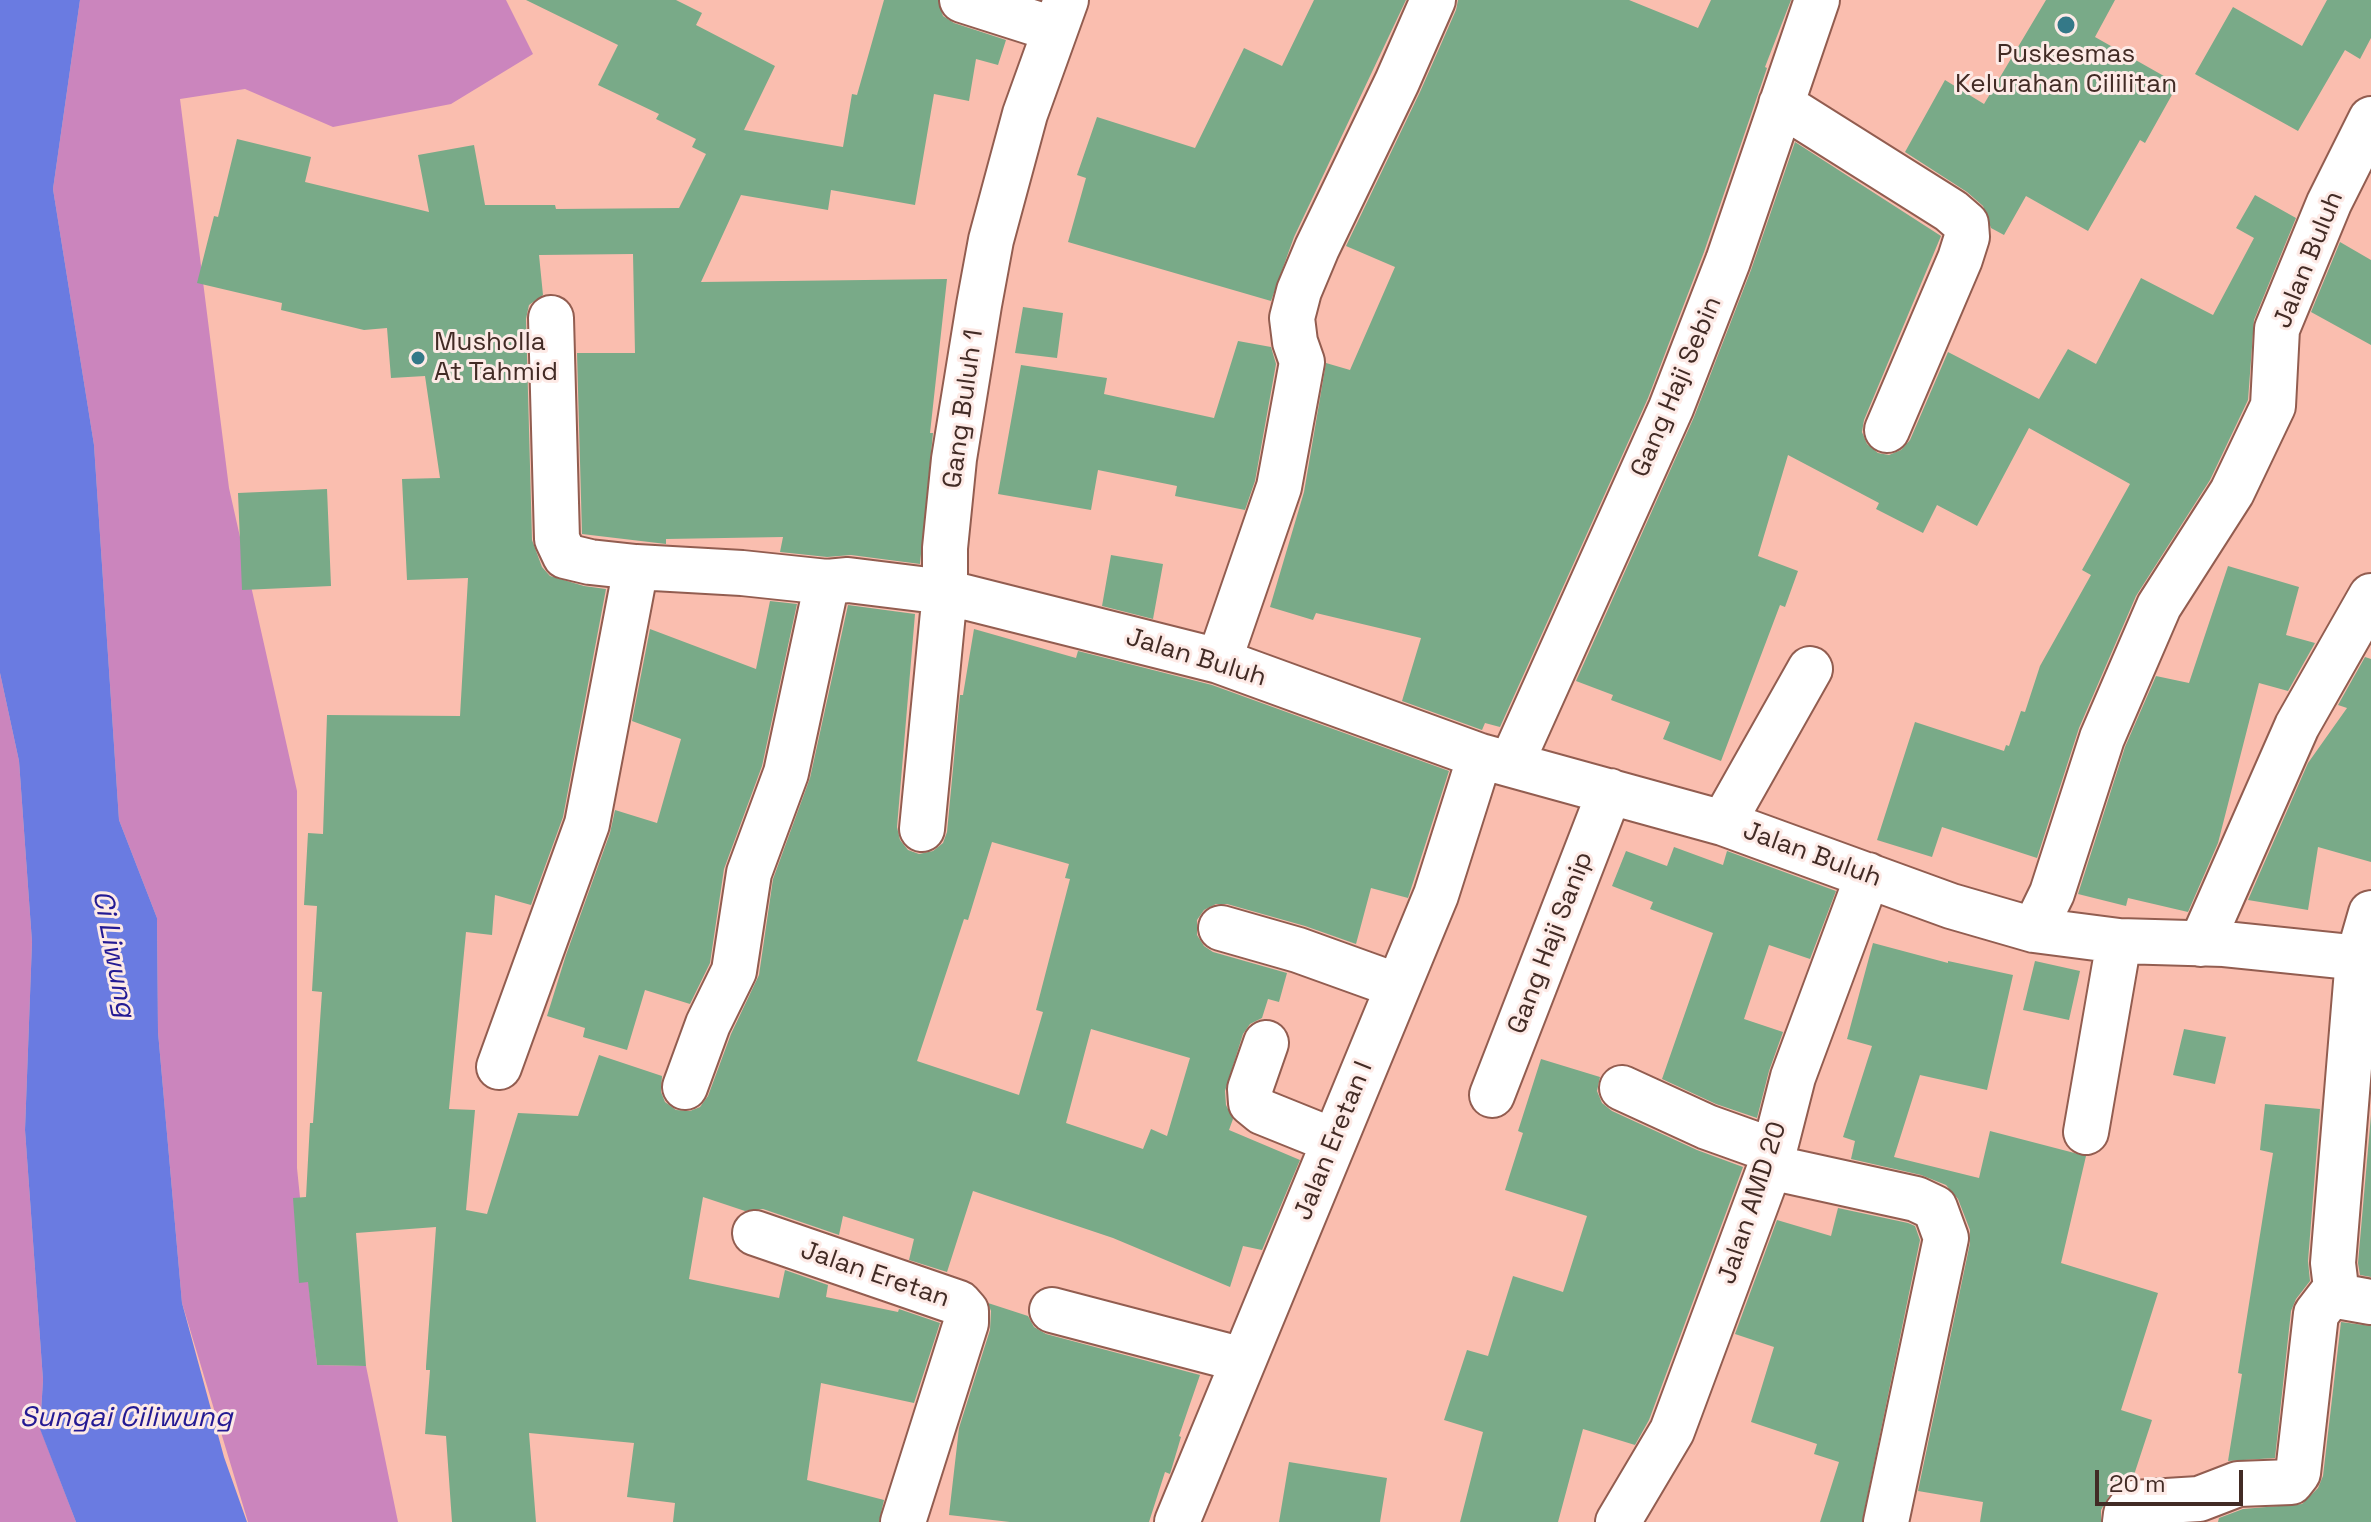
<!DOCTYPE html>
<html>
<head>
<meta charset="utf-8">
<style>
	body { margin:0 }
	#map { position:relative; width:2371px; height:1522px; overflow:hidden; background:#fabeaf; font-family:"Space Grotesk",sans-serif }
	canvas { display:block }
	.scale { position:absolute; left:2095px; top:1470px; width:148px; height:36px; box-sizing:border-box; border:4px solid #422b25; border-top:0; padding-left:10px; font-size:24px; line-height:28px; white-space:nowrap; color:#422b25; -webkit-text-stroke:6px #fdeae6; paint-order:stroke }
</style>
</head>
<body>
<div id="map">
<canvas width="2371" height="1522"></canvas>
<div class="scale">20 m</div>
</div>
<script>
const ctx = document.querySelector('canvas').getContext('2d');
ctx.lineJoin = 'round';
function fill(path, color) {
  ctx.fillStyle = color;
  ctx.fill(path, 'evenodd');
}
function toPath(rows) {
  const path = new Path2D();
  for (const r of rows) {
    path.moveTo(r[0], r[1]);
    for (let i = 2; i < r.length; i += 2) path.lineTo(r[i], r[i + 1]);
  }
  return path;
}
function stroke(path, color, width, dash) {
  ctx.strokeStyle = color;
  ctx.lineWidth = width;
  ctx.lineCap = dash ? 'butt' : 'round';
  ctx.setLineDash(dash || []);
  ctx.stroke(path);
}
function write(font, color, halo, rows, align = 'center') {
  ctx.font = font + ' "Space Grotesk",sans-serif';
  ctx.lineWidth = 6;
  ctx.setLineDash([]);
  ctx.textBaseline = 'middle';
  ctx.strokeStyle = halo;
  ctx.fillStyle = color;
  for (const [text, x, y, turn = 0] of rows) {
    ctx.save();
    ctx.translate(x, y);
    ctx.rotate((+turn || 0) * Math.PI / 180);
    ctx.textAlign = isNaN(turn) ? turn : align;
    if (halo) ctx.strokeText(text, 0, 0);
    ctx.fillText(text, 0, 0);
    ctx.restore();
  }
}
fill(toPath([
	[80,0,506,0,533,54,451,104,333,127,245,89,180,99,229,488,297,791,297,1168,317,1365,366,1366,398,1522,248,1522,182,1303,158,1032,157,918,119,820,94,445,53,189],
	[0,673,19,761,32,942,25,1130,43,1380,40,1428,76,1522,0,1522]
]), '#cb85bd');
fill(toPath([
	[0,0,80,0,53,189,94,445,119,820,157,918,158,1032,182,1303,224,1457,247,1522,76,1522,40,1429,43,1380,25,1130,32,942,19,761,0,673]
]), '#6a7be1');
fill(toPath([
	[526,0,676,0,702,13,696,25,775,66,744,130,843,147,852,94,857,95,884,0,938,0,943,16,954,23,1006,40,998,65,976,59,969,101,934,94,915,205,831,190,828,210,741,195,701,282,947,279,930,433,933,433,920,564,851,555,827,557,780,552,783,537,666,539,666,544,582,534,577,353,635,353,633,254,539,255,543,295,529,305,526,319,532,540,542,567,550,576,584,586,606,589,563,817,531,905,495,895,492,935,466,932,449,1109,475,1110,466,1210,487,1214,518,1113,578,1116,599,1055,662,1076,661,1092,665,1102,676,1110,690,1111,700,1107,708,1096,731,1034,759,975,773,879,810,778,848,605,915,614,897,827,900,840,908,850,919,854,933,851,943,843,947,832,960,695,963,695,974,629,1076,658,1078,651,1212,685,1449,771,1408,898,1371,888,1356,944,1305,926,1227,904,1216,904,1204,910,1197,920,1197,935,1204,946,1213,952,1287,973,1279,1002,1268,999,1262,1018,1250,1024,1243,1034,1225,1091,1226,1105,1233,1119,1229,1130,1300,1160,1262,1250,1243,1246,1230,1287,1113,1238,973,1191,947,1272,909,1260,914,1239,843,1216,839,1235,763,1209,745,1211,703,1197,689,1279,779,1298,785,1270,828,1285,826,1297,898,1312,899,1309,940,1323,914,1403,821,1383,807,1480,884,1500,879,1522,673,1522,675,1503,627,1497,634,1443,529,1433,536,1522,452,1522,446,1436,425,1434,430,1370,426,1370,426,1366,436,1227,356,1233,366,1366,317,1365,308,1282,299,1283,293,1198,306,1197,310,1123,313,1123,322,992,312,991,317,906,304,905,308,833,323,834,327,715,460,716,468,578,407,580,402,479,440,478,425,376,391,378,387,328,364,330,281,310,282,303,197,283,214,216,218,217,237,139,311,157,305,182,429,212,418,155,474,145,485,205,555,205,556,209,679,208,706,154,692,147,696,139,656,119,659,114,598,85,618,45],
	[992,842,1069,864,1065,878,1070,879,1036,1010,1043,1012,1019,1095,917,1061,964,919,968,920],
	[1091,1029,1190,1058,1167,1136,1151,1129,1143,1149,1066,1123],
	[1314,0,1406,0,1294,237,1271,301,1068,242,1086,178,1077,175,1097,117,1195,148,1244,48,1282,66],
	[1458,0,1629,0,1698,28,1711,0,1791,0,1765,67,1767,68,1704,252,1648,398,1500,727,1485,723,1482,730,1402,701,1421,638,1316,613,1313,620,1270,607,1304,492,1326,363,1350,370,1395,267,1346,246,1420,92,1456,10],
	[2046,0,2115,0,2095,37,2178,84,2145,143,2140,140,2088,231,2026,196,2004,235,1991,228,1983,206,1967,192,1905,152,1945,80,1984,104],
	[2327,0,2371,0,2371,38,2360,59,2345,50,2298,131,2195,74,2233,7,2302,46],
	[1795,142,1941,236,1864,420,1862,432,1867,444,1878,453,1889,455,1901,450,1910,440,1948,352,2039,399,2068,349,2096,364,2141,278,2213,315,2254,238,2236,228,2255,195,2296,218,2254,320,2248,400,2210,480,2136,596,2079,728,2037,858,1942,827,1932,857,1877,840,1915,722,2004,751,2006,745,2009,746,2021,711,2025,712,2040,666,2091,575,2082,570,2130,484,2029,428,1977,526,1937,505,1923,533,1876,509,1879,503,1788,455,1758,556,1798,571,1785,607,1780,605,1721,761,1663,739,1670,722,1611,700,1613,695,1576,681,1694,417,1751,270],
	[2340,242,2371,260,2371,345,2311,312],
	[1023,307,1063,313,1057,358,1015,353],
	[1238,341,1271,347,1276,364,1255,481,1245,510,1175,496,1177,486,1098,470,1091,510,998,494,1021,365,1107,378,1104,394,1214,418],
	[327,489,331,586,242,590,238,493],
	[1111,555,1163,564,1153,619,1102,606],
	[2228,566,2299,587,2286,635,2315,643,2288,691,2259,683,2218,843,2188,912,2128,898,2126,906,2078,894,2125,747,2156,676,2189,683],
	[770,601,797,604,762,766,724,869,710,963,690,1004,645,990,627,1050,583,1037,585,1028,547,1016,566,955,610,833,615,810,657,823,681,739,632,721,650,629,756,669],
	[2365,657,2371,659,2371,862,2318,847,2308,910,2248,900,2308,763,2347,708,2338,705],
	[1674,847,1723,865,1727,851,1836,891,1810,959,1769,945,1744,1019,1783,1032,1769,1071,1757,1118,1716,1104,1662,1079,1713,933,1650,909,1653,902,1612,886,1626,851,1667,866],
	[1873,943,1948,963,1948,961,2013,975,1987,1090,1920,1075,1894,1157,1979,1178,1990,1131,2086,1156,2061,1263,2158,1293,2121,1410,2152,1420,2133,1478,2123,1481,2114,1488,2101,1510,2101,1522,1980,1522,1983,1502,1918,1491,1970,1243,1970,1230,1958,1199,1946,1185,1921,1175,1851,1159,1855,1141,1843,1137,1872,1046,1847,1039],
	[2035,961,2080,971,2069,1020,2023,1010],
	[2184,1029,2226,1037,2215,1084,2173,1075],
	[1541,1059,1600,1077,1597,1091,1602,1103,1612,1111,1697,1150,1743,1167,1649,1420,1635,1445,1583,1429,1558,1522,1460,1522,1483,1432,1444,1420,1467,1350,1488,1356,1513,1276,1563,1292,1587,1216,1505,1190,1523,1133,1518,1131],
	[2265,1104,2320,1109,2308,1261,2310,1281,2296,1299,2291,1311,2275,1458,2228,1461,2242,1374,2238,1373,2273,1153,2260,1150],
	[2371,1115,2371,1277,2360,1275,2358,1263],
	[1838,1208,1908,1223,1915,1226,1920,1240,1862,1522,1820,1522,1839,1462,1814,1454,1817,1444,1751,1422,1774,1347,1735,1334,1777,1220,1831,1236],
	[988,1303,1028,1316,1034,1327,1046,1334,1200,1375,1179,1436,1181,1437,1170,1474,1165,1472,1149,1522,1010,1522,949,1515,959,1428,990,1330,991,1311],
	[2341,1322,2371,1326,2371,1522,2218,1522,2219,1518,2243,1509,2302,1504,2318,1488,2323,1476],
	[1289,1462,1387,1478,1380,1522,1279,1522]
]), '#79aa88');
const minor = toPath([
	[962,0,1053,29],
	[1781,104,1951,211,1966,224,1967,237,1960,259,1887,430],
	[551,318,557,539,565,556,590,562,636,567,742,573,827,582,848,580,945,592,1219,661,1480,756,1723,823,1951,906,2034,930,2119,941,2224,944,2371,959],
	[1219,661,1279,487,1302,362,1295,342,1292,318,1299,291,1317,248,1397,82,1433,0],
	[1511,764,1671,408,1728,261,1817,0],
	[1723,823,1810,669],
	[922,829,945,592,945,548,954,459,979,305,991,240,1025,114,1066,0],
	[2371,913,2358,958,2333,1263,2336,1288,2343,1297,2371,1302],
	[1221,928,1298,950,1398,986],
	[2034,930,2052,893,2102,738,2159,606,2232,492,2273,406,2277,329,2329,203,2371,119],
	[2201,944,2297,726,2371,596],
	[1266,1043,1250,1089,1251,1103,1262,1112,1334,1141],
	[499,1067,587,824,636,567],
	[685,1087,708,1024,734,971,749,873,786,773,827,582],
	[1622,1088,1707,1127,1774,1151],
	[1492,1095,1610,791],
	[2086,1132,2119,941],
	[1770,1167,1916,1199,1935,1208,1946,1238,1886,1522],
	[755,1233,959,1303,966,1311,966,1323,903,1522],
	[1052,1310,1243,1360],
	[1177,1522,1436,895,1480,756],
	[1618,1522,1672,1431,1770,1167,1793,1077,1868,875],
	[2125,1522,2126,1514,2134,1503,2199,1499,2238,1484,2291,1482,2298,1473,2316,1314,2336,1288]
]);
stroke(minor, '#925d50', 48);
stroke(minor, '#fff', 44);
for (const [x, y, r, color] of [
	[2066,25,10,"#347988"],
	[418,358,8,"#347988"]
]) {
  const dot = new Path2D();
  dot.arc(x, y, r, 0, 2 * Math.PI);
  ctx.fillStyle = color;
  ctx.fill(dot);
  stroke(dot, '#fdeae6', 3);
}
write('26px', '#422b25', '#fdeae6', [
	["Puskesmas",2066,55],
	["Kelurahan Cililitan",2066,85],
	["Musholla",434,343,"left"],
	["At Tahmid",434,373,"left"]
]);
write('26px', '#422b25', '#fdeae6', [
	["Jalan Buluh",2309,260,-68],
	["Gang Haji Sebin",1677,387,-67],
	["Gang Buluh 1",964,409,-82],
	["Jalan Buluh",1196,658,17],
	["Jalan Buluh",1812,855,20],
	["Gang Haji Sanip",1551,943,-69],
	["Jalan Eretan I",1334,1141,-68],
	["Jalan AMD 20",1753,1203,-72],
	["Jalan Eretan",875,1275,19]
]);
write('italic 28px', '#241a93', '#fdeae6', [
	["Ci Liwung",113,954,79],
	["Sungai Ciliwung",126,1418]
]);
</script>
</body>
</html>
